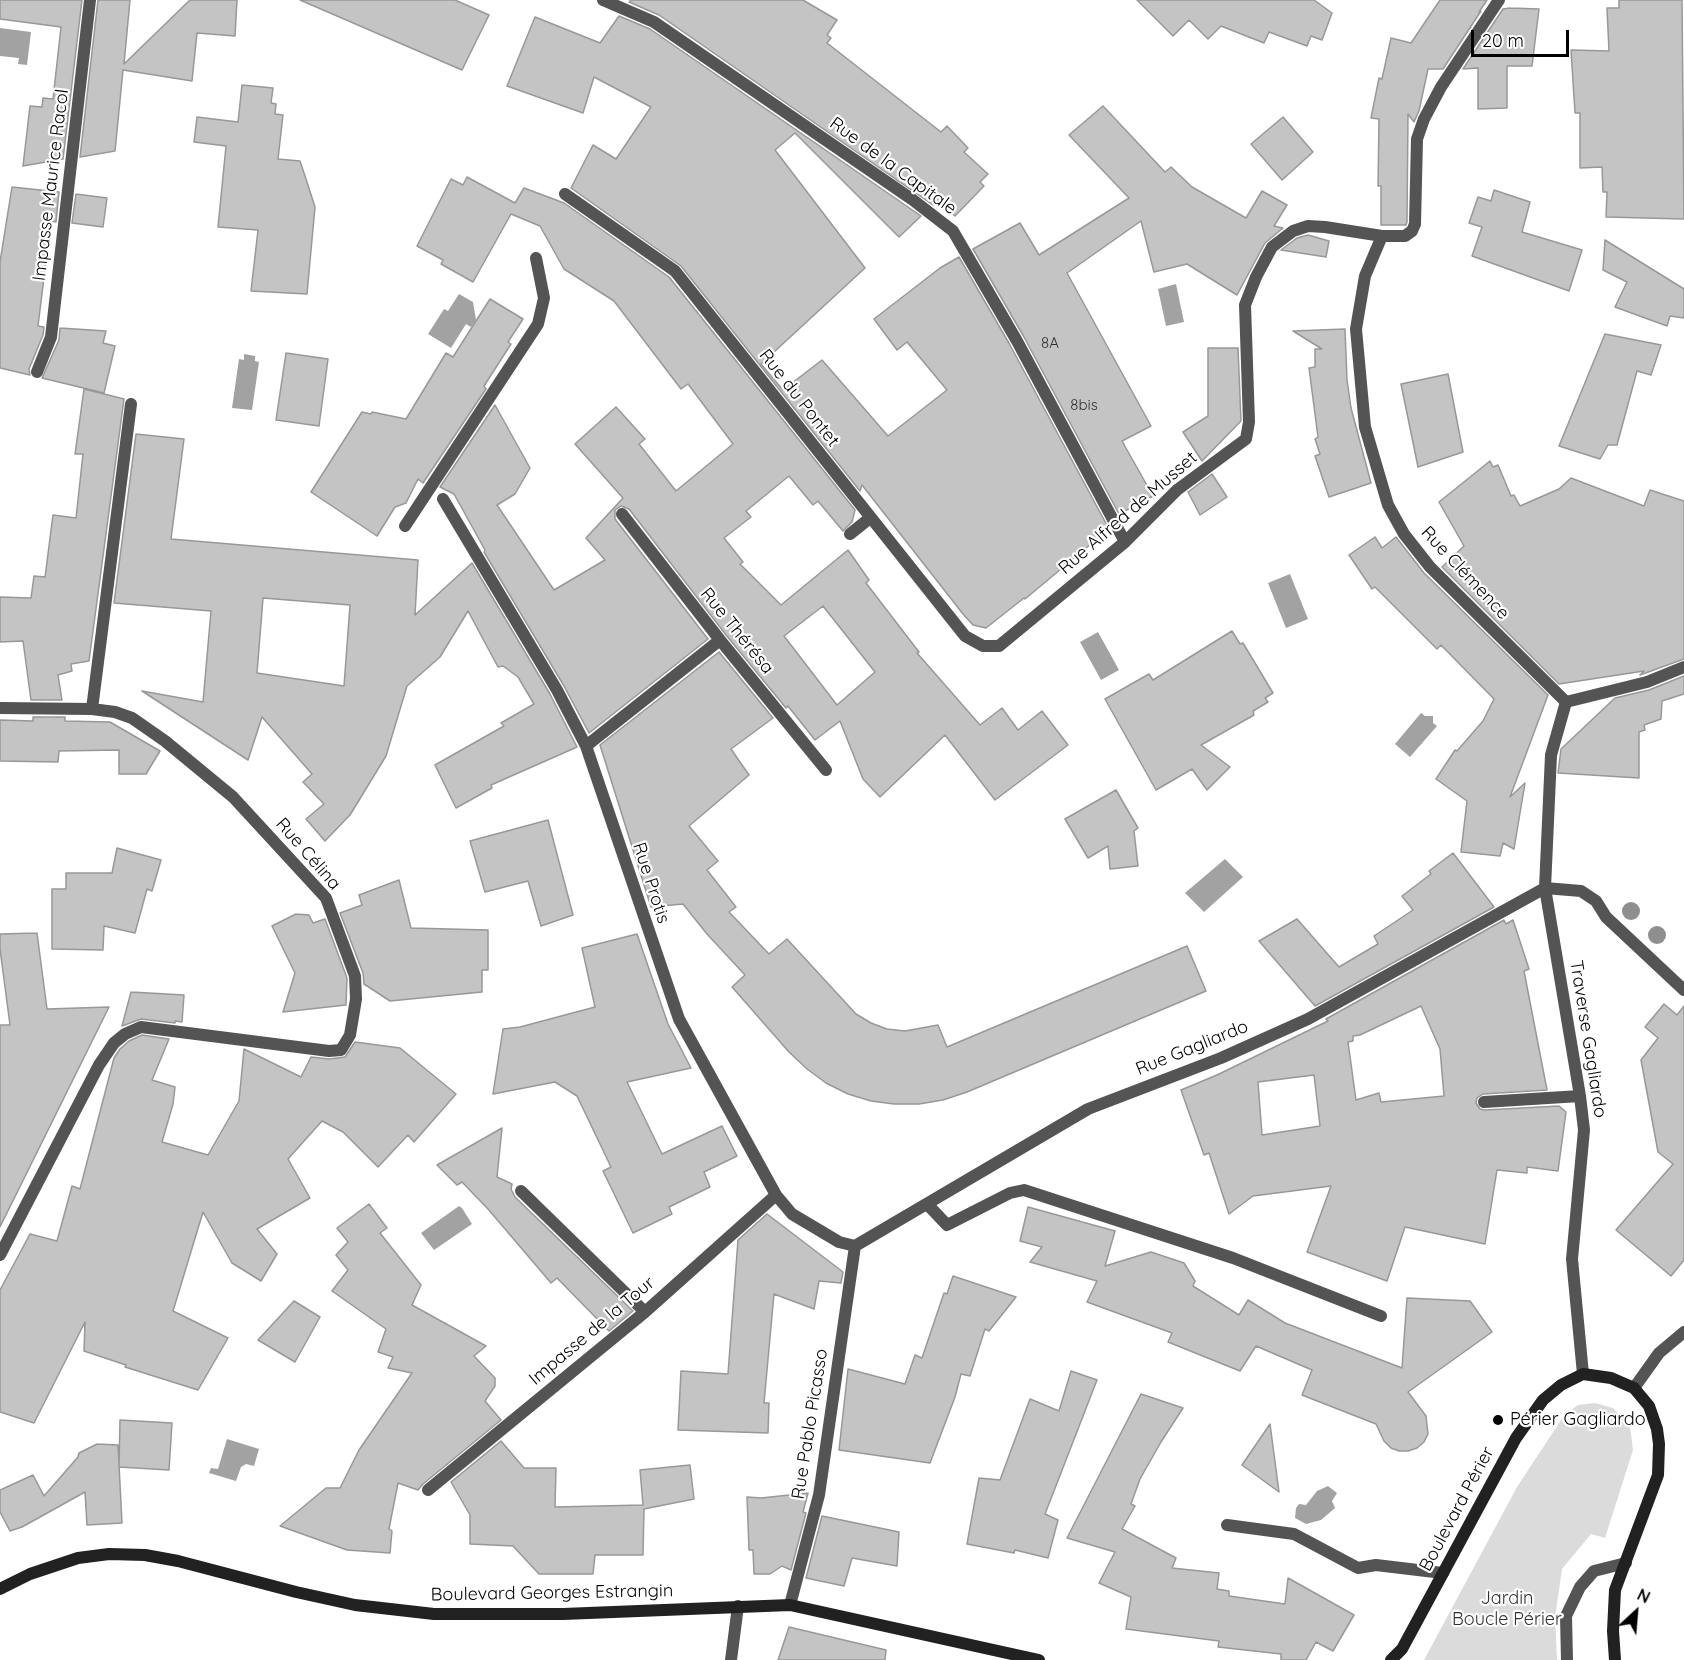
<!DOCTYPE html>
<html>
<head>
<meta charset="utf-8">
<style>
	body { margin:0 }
	#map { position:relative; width:1684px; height:1660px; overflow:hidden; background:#fff; font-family:Quicksand,sans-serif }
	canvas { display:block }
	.north { position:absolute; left:1606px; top:1582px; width:60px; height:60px; -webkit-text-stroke:4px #fff; paint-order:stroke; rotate:26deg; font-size:16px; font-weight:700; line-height:24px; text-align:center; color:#000 }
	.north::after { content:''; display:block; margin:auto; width:21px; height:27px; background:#000; clip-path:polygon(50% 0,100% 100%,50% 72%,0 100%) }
	.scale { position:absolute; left:1471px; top:30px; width:98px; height:27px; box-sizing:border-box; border:3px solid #000; border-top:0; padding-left:8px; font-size:18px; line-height:21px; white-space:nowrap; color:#000; -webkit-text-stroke:4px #fff; paint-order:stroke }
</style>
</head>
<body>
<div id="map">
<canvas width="1684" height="1660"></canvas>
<div class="north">N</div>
<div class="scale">20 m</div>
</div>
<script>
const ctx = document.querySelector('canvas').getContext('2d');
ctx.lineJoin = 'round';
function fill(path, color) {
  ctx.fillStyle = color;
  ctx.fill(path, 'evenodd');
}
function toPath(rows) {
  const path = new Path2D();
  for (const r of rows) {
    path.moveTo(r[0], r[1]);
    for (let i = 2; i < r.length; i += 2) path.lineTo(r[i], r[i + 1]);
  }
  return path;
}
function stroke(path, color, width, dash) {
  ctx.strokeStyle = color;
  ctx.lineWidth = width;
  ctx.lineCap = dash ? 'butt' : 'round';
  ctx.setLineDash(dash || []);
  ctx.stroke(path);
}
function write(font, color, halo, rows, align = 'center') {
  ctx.font = font + ' Quicksand,sans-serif';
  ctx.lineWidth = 4.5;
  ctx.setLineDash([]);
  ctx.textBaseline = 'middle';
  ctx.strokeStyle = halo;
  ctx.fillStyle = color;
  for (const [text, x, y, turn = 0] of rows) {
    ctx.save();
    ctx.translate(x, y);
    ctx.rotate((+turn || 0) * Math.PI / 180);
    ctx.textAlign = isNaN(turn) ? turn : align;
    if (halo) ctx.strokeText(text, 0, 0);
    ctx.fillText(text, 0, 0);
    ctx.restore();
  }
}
fill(toPath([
	[1595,1403,1613,1408,1630,1426,1633,1450,1605,1538,1591,1534,1562,1569,1555,1618,1557,1660,1424,1660,1517,1487,1565,1414,1578,1405]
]), '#dbdbdb');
fill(toPath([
	[0,28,31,32,27,65,18,64,19,58,0,56],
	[1176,284,1184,322,1166,326,1158,289],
	[459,294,473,302,476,320,471,327,466,324,451,348,428,334,444,309,448,311],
	[244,354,255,356,255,361,259,362,252,410,232,408,239,359,244,360],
	[1290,574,1308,619,1286,628,1268,583],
	[1098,632,1119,670,1101,680,1080,642],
	[1421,713,1425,716,1433,716,1433,723,1437,726,1410,757,1395,744],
	[1225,859,1243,877,1204,912,1185,893],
	[459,1206,462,1208,472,1224,434,1250,421,1233],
	[227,1439,259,1449,254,1466,246,1464,241,1467,236,1481,209,1473,211,1468,218,1469],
	[1328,1486,1337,1493,1332,1501,1335,1508,1321,1520,1306,1524,1295,1518,1296,1508,1299,1504,1306,1505,1317,1491]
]), '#a2a2a2');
const building = toPath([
	[0,0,82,0,63,159,23,166,30,106,42,107,43,98,53,99,61,27,0,19,0,0],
	[98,0,130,0,124,64,190,0,237,0,235,36,197,33,192,81,123,70,115,151,80,157,98,0],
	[300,0,455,0,489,15,462,70,300,0],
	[631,0,803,0,837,20,827,35,831,38,827,43,941,132,947,126,968,148,964,152,988,174,980,182,984,186,955,216,936,202,933,205,659,15,629,2,631,0],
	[1137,0,1314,0,1332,13,1322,40,1311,36,1307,46,1269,32,1264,43,1221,26,1208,39,1189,20,1173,36,1137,0],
	[1440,0,1487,0,1479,12,1481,11,1443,69,1428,69,1419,111,1414,122,1408,114,1407,222,1406,225,1381,225,1381,186,1378,186,1379,119,1371,118,1379,78,1382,79,1391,38,1411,43,1440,0],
	[1619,0,1682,0,1684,219,1606,217,1607,192,1603,192,1602,167,1580,168,1580,113,1575,113,1571,50,1609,51,1607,8,1619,8,1619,0],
	[1510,8,1539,9,1532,66,1507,66,1507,108,1478,109,1478,68,1463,69,1503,9,1510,8],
	[619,16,650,29,921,216,899,237,795,133,775,150,865,268,761,364,783,390,822,360,888,436,947,390,907,342,897,350,874,319,940,268,959,257,1010,345,1109,529,1025,599,1024,598,986,628,973,625,963,614,862,485,860,491,681,266,571,188,593,145,616,159,651,107,594,77,583,113,507,86,535,17,600,43,619,16],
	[242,85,273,88,271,103,276,104,275,114,283,115,278,159,300,161,306,179,315,207,307,294,251,291,258,230,218,227,226,146,194,142,197,117,238,122,242,85],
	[1103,106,1165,172,1171,167,1192,187,1246,218,1262,191,1287,205,1274,226,1283,228,1265,243,1237,295,1187,264,1154,272,1141,221,1067,273,1151,426,1122,441,1153,496,1119,514,1024,337,973,249,1020,223,1039,255,1129,198,1069,135,1103,106],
	[1283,117,1313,152,1282,180,1251,144,1283,117],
	[467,177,515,203,524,188,564,203,669,277,855,510,852,522,843,531,818,501,813,505,789,476,746,511,751,517,724,538,743,562,740,564,781,605,848,550,869,580,866,583,919,652,917,653,980,725,1002,708,1018,730,1042,711,1068,745,995,800,945,735,880,797,863,779,840,721,815,740,788,706,786,708,726,635,629,509,621,506,615,510,615,519,708,639,589,733,564,686,484,552,485,550,454,494,440,487,495,405,530,468,515,494,497,505,554,590,605,560,586,538,623,498,575,444,616,407,645,439,639,444,676,491,733,444,688,384,681,389,614,301,564,269,540,226,511,214,473,282,441,264,443,260,417,246,451,179,463,185,467,177],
	[823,606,875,672,837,705,784,636,823,606],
	[12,187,59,192,56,222,51,221,38,326,44,327,43,335,29,369,30,375,0,368,0,262,12,187],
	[1494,190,1530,202,1522,232,1582,250,1569,291,1472,256,1482,227,1469,223,1478,197,1491,201,1494,190],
	[76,194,107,198,103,227,72,223,76,194],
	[1308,235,1329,241,1326,257,1281,250,1297,238,1308,235],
	[1605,240,1684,289,1684,318,1670,316,1667,326,1615,307,1627,282,1603,270,1605,240],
	[490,299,523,319,508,342,511,344,484,386,486,389,425,480,423,483,418,479,406,503,395,507,377,536,311,492,362,412,371,414,372,412,406,419,446,353,453,357,490,299],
	[60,328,106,331,103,343,115,346,104,393,42,378,59,340,60,328],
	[1345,329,1347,380,1351,408,1371,483,1329,497,1315,456,1320,454,1315,439,1318,437,1309,368,1315,367,1315,349,1322,349,1293,331,1345,329],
	[1605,334,1661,345,1651,375,1637,371,1617,445,1608,445,1600,459,1559,446,1605,334],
	[1208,348,1238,348,1241,421,1202,461,1183,432,1208,416,1208,348],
	[286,353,328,359,319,426,276,420,286,353],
	[1448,374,1463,452,1418,467,1401,384,1448,374],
	[84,389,124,399,89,661,71,664,72,671,58,675,62,700,31,700,23,641,0,642,0,597,31,598,34,576,45,577,53,515,76,518,83,454,75,454,84,389],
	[136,434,184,439,171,539,418,560,415,615,472,563,550,694,577,747,491,785,492,788,456,808,435,765,504,726,501,723,534,704,518,677,503,666,498,667,468,611,440,657,407,686,386,756,350,815,325,841,306,819,324,804,303,782,312,774,262,717,248,760,142,691,203,702,211,611,114,603,136,434],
	[263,598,350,605,344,686,257,673,263,598],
	[1490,461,1493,467,1498,465,1511,496,1514,495,1520,506,1559,489,1571,478,1644,506,1650,490,1684,501,1684,659,1640,675,1644,671,1559,684,1442,567,1464,546,1439,502,1490,461],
	[1212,474,1227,497,1200,515,1188,492,1212,474],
	[1375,537,1382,548,1396,537,1424,573,1548,695,1510,797,1525,783,1514,849,1503,843,1500,856,1461,852,1467,801,1436,779,1455,750,1457,751,1483,721,1494,699,1441,645,1437,649,1375,587,1372,589,1349,555,1375,537],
	[1232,631,1240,644,1243,643,1273,693,1265,698,1268,702,1253,711,1254,715,1201,745,1230,767,1207,790,1192,769,1156,790,1105,699,1149,674,1153,680,1232,631],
	[719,652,773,718,731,749,749,775,689,826,718,861,707,870,736,907,729,912,769,954,787,939,856,1014,871,1023,887,1029,905,1031,938,1025,947,1047,1187,946,1206,991,967,1092,943,1100,919,1104,894,1104,871,1101,848,1094,826,1083,807,1069,789,1052,732,987,745,975,707,934,683,904,651,907,600,745,719,652],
	[1684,676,1684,694,1662,701,1661,719,1644,725,1645,730,1639,732,1639,778,1558,773,1561,749,1615,698,1649,690,1684,676],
	[33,717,65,717,65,721,110,722,160,751,146,774,119,774,119,750,59,751,58,762,0,761,0,720,33,721,33,717],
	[1116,790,1138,828,1134,831,1138,866,1110,869,1108,846,1088,858,1065,819,1116,790],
	[548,820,573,915,541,926,528,881,485,892,470,841,548,820],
	[117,848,161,860,152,891,147,889,135,933,104,926,103,950,52,949,52,889,66,889,66,873,112,873,117,848],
	[1453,853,1494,907,1315,1006,1259,941,1297,919,1339,967,1378,944,1374,936,1413,910,1402,896,1431,874,1429,871,1453,853],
	[399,880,411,928,488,930,488,970,482,970,482,992,390,1001,364,984,363,973,340,913,362,905,359,895,399,880],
	[296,914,309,915,313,923,325,919,347,978,346,1005,283,1012,295,973,272,926,296,914],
	[1504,920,1506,924,1513,920,1529,969,1524,971,1547,1090,1483,1094,1477,1098,1476,1103,1480,1109,1485,1110,1559,1106,1566,1112,1558,1171,1527,1167,1527,1173,1497,1170,1485,1244,1405,1227,1387,1281,1307,1252,1331,1186,1253,1196,1229,1214,1209,1153,1204,1155,1181,1090,1217,1075,1328,1021,1326,1019,1504,920],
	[1421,1006,1440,1049,1444,1096,1381,1102,1379,1093,1356,1100,1348,1042,1353,1041,1353,1036,1360,1035,1421,1006],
	[1314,1075,1320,1126,1262,1135,1258,1082,1314,1075],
	[37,933,47,1009,109,1007,0,1227,0,1025,10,1025,0,949,0,934,37,933],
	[637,934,668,1024,691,1068,627,1082,662,1154,722,1126,737,1156,704,1172,710,1187,669,1207,672,1214,633,1233,603,1171,611,1167,577,1096,555,1082,493,1094,503,1029,520,1027,595,1007,582,948,637,934],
	[131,992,184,995,182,1022,175,1021,175,1023,141,1019,122,1026,131,992],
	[1664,1004,1677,1015,1684,1006,1684,1260,1671,1276,1616,1230,1673,1164,1658,1152,1641,1060,1658,1038,1645,1027,1664,1004],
	[142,1035,169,1039,152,1080,175,1087,173,1104,162,1142,208,1155,239,1101,244,1049,301,1077,311,1057,329,1059,345,1057,355,1042,400,1048,456,1094,414,1142,408,1135,378,1167,343,1132,322,1121,288,1159,310,1198,257,1229,277,1254,261,1281,232,1263,203,1212,173,1311,228,1338,198,1390,125,1367,126,1365,84,1351,85,1322,34,1423,0,1412,0,1290,30,1234,57,1241,72,1186,80,1189,114,1058,120,1049,129,1041,142,1035],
	[502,1128,497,1177,512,1184,511,1189,515,1197,633,1311,609,1331,557,1278,551,1283,488,1209,462,1182,457,1185,437,1165,502,1128],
	[369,1204,387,1228,380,1233,421,1285,412,1305,486,1346,474,1356,495,1378,495,1386,485,1401,501,1420,423,1484,418,1490,398,1483,389,1529,392,1531,390,1553,347,1550,280,1526,326,1488,340,1488,359,1450,412,1373,388,1368,393,1357,378,1352,386,1329,332,1291,348,1270,336,1255,348,1242,337,1228,369,1204],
	[1028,1207,1115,1231,1105,1266,1151,1252,1184,1263,1195,1281,1193,1286,1239,1315,1248,1300,1285,1323,1402,1368,1407,1298,1470,1301,1492,1332,1408,1392,1426,1416,1428,1434,1424,1442,1417,1448,1408,1451,1399,1451,1391,1448,1384,1441,1376,1424,1302,1395,1312,1370,1256,1346,1240,1371,1168,1342,1172,1333,1087,1302,1097,1281,1030,1262,1042,1247,1020,1241,1028,1207],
	[767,1214,843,1272,841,1283,819,1281,814,1309,774,1294,764,1403,769,1403,768,1433,678,1430,681,1371,728,1374,738,1240,767,1214],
	[953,1276,1016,1297,989,1331,985,1329,970,1376,961,1374,955,1397,930,1463,839,1450,848,1369,905,1384,915,1355,922,1358,944,1293,947,1294,953,1276],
	[294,1301,320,1317,295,1362,258,1340,294,1301],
	[1071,1371,1097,1380,1045,1514,1058,1520,1048,1558,1015,1550,1014,1553,967,1544,979,1478,1000,1480,1030,1399,1059,1411,1071,1371],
	[1141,1394,1183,1408,1161,1442,1140,1479,1131,1504,1135,1506,1122,1529,1176,1558,1172,1568,1219,1573,1217,1589,1229,1591,1229,1596,1285,1604,1288,1578,1354,1615,1333,1651,1316,1642,1306,1660,1281,1660,1281,1654,1218,1647,1219,1641,1126,1629,1131,1597,1099,1583,1115,1552,1067,1538,1141,1394],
	[120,1420,172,1423,169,1470,119,1467,120,1420],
	[1270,1424,1279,1492,1242,1465,1270,1424],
	[501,1441,524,1468,556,1468,555,1507,643,1505,640,1470,690,1465,694,1499,644,1509,643,1555,595,1555,593,1574,539,1574,513,1546,470,1544,470,1515,451,1482,501,1441],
	[97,1444,118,1445,122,1523,87,1525,85,1492,22,1527,10,1531,0,1512,0,1490,33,1475,44,1496,78,1457,79,1453,97,1444],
	[808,1493,803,1512,806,1513,791,1570,782,1566,770,1574,754,1574,753,1550,749,1550,747,1497,761,1498,808,1493],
	[822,1516,899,1532,897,1566,852,1558,844,1586,806,1578,822,1516],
	[789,1627,886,1650,885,1660,778,1660,789,1627]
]);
fill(building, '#c4c4c4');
stroke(building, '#989898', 1.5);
stroke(toPath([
	[405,526,538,324,544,298,536,258],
	[850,534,870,518],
	[1545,888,1581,891,1596,901,1606,917,1684,990],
	[928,1205,947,1225,1010,1193,1024,1190,1233,1258,1381,1316],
	[1634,1388,1659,1353,1684,1332],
	[1227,1525,1294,1534,1358,1568,1376,1565,1443,1573]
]), '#545454', 12);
stroke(toPath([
	[603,0,654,22,913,200,953,231,1017,341,1125,542],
	[565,194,675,271,965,636,983,646,999,646,1125,542,1177,490,1246,439,1249,422,1245,305,1256,277,1272,247,1293,231,1308,226,1325,227,1382,236,1405,236,1412,231,1415,224,1417,139,1424,119,1441,87,1499,0],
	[1382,236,1365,276,1356,329,1365,427,1388,505,1404,534,1430,567,1566,702],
	[37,372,51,337,90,0],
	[443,499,557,690,586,746,679,1019,776,1195,792,1214,839,1242,855,1246],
	[622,514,720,640,826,770],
	[0,708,92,709,115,712,132,718,165,741,233,797,326,898,355,976,356,999,350,1035,341,1050,329,1051,141,1027,125,1034,114,1043,99,1065,0,1255],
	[92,709,131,404],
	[586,746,720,640],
	[1484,1102,1580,1096],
	[521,1191,645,1312],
	[855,1246,1088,1109,1221,1058,1308,1019,1545,888],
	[1583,1374,1572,1259,1584,1130,1580,1096,1545,888,1551,755,1566,702,1647,682,1684,667],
	[428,1490,645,1312,776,1195],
	[790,1605,819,1495,855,1246],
	[731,1660,738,1606],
	[1567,1660,1566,1616,1580,1587,1594,1571,1626,1563]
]), '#545454', 12);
stroke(toPath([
	[0,1589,30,1574,78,1558,109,1554,145,1555,178,1561,296,1592,355,1605,434,1614,563,1614,790,1605,1039,1660],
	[1391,1660,1402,1649,1516,1438,1543,1400,1561,1385,1583,1374,1611,1378,1634,1388,1649,1406,1657,1429,1659,1444,1658,1475,1615,1590,1613,1631,1615,1660]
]), '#212121', 12);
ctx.fillStyle = '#8e8e8e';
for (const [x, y] of [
	[1631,911],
	[1657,935]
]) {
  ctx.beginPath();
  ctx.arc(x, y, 9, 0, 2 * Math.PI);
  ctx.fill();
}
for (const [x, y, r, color] of [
	[1498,1420,6,"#000"]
]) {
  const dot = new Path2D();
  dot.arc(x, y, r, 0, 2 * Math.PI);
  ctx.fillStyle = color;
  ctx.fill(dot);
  stroke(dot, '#fff', 2);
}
write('15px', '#313131', null, [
	["8A",1050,343],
	["8bis",1084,405]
]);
write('18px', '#000', '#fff', [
	["Rue de la Capitale",893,166,36],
	["Impasse Maurice Racol",51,185,-83],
	["Rue du Pontet",799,398,52],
	["Rue Alfred de Musset",1128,513,-41],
	["Rue Clémence",1465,573,47],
	["Rue Thérésa",737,631,51],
	["Rue Célina",308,854,49],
	["Rue Protis",651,883,72],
	["Traverse Gagliardo",1588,1039,81],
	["Rue Gagliardo",1192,1048,-22],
	["Impasse de la Tour",592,1331,-40],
	["Rue Pablo Picasso",810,1424,-81],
	["Boulevard Périer",1457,1509,-62],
	["Boulevard Georges Estrangin",552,1593,-1]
]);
write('18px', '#000', '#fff', [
	["Périer Gagliardo",1510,1420]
], 'left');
write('18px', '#323232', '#fff', [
	["Jardin",1507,1599],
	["Boucle Périer",1507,1620]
]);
</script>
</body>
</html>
